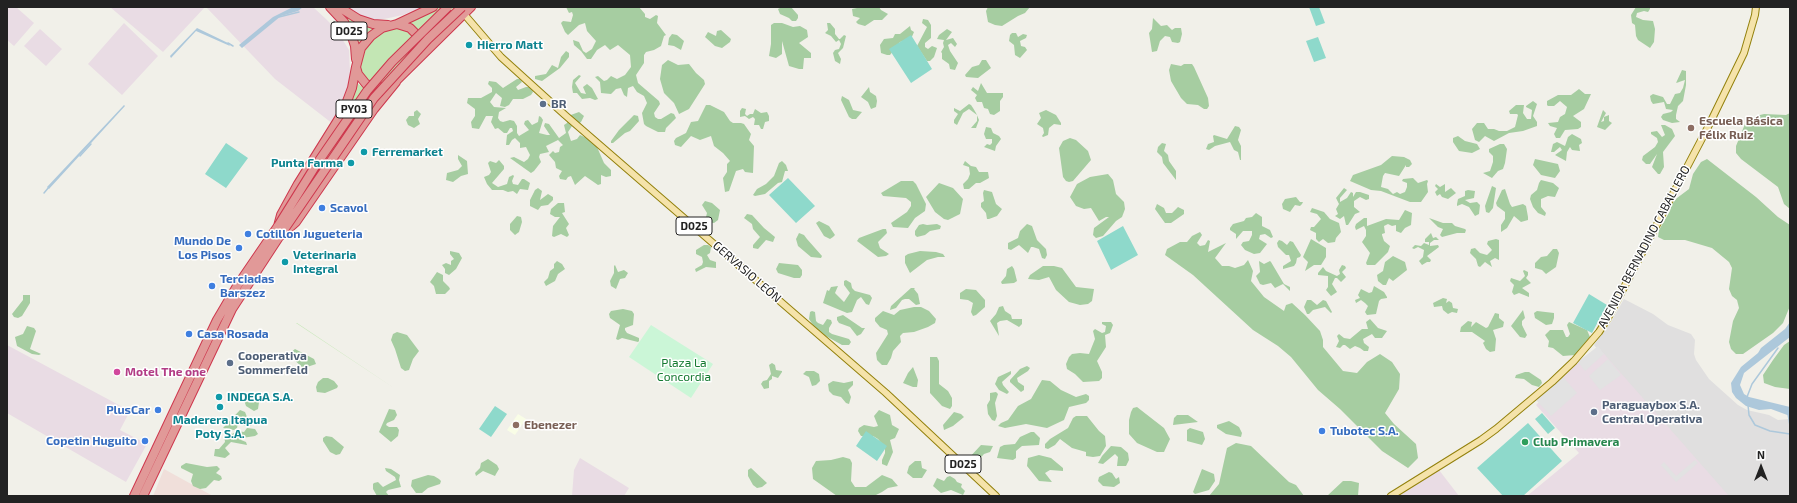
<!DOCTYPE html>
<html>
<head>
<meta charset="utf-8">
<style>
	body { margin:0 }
	#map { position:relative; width:1797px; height:503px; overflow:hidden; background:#f1f0e9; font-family:"Exo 2",sans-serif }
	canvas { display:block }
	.frame { position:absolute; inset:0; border:8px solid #222; pointer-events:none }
	.north { position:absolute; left:1741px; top:447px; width:40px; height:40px; -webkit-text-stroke:3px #fff; paint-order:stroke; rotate:0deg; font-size:11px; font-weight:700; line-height:16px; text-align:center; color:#222 }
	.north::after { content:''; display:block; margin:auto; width:14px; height:18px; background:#222; clip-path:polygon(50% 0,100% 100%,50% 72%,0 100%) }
</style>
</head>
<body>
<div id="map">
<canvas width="1797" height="503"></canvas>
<div class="frame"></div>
<div class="north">N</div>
</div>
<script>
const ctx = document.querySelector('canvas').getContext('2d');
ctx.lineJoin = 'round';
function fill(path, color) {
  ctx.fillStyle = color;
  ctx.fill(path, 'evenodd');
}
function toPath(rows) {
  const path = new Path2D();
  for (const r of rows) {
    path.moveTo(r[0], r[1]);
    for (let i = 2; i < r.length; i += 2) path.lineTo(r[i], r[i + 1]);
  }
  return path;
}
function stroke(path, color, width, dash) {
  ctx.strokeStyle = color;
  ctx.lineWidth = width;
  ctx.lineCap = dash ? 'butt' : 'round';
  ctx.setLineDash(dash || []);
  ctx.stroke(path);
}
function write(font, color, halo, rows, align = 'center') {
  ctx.font = font + ' "Exo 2",sans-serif';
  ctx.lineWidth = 3;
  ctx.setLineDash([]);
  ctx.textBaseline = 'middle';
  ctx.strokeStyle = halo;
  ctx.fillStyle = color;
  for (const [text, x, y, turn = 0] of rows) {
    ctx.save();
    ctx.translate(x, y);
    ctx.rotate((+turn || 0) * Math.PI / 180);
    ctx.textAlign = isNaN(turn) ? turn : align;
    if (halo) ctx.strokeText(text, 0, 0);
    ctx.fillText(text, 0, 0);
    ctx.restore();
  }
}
fill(toPath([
	[1624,299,1653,314,1668,325,1691,334,1695,340,1694,354,1696,360,1709,379,1738,405,1747,410,1769,415,1778,420,1790,419,1790,496,1723,496,1594,345,1611,322]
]), '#e0dfdf');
fill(toPath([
	[164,469,213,496,153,496]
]), '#f0dfda');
fill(toPath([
	[7,7,16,7,34,23,14,46,7,40],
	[110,7,205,7,163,52],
	[206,7,313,7,326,19,336,29,349,50,350,73,346,101,333,124,275,79],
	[346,7,423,7,403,15,379,20,366,19],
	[124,23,158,56,122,95,88,64],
	[40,29,62,49,46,66,24,46],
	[7,345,130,411,120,430,147,444,126,482,7,413],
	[1598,347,1729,496,1527,496,1579,453,1536,405,1579,361],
	[580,458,629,488,624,496,572,496,574,470],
	[1439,470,1459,496,1399,496]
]), '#e9dce4');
fill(toPath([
	[518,414,526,419,515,435,507,430]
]), '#f9fde6');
fill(toPath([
	[336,7,378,26,358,47],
	[438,7,461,7,423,40,416,28,409,22],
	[401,28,411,33,418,46,380,86,366,80,359,68,362,54,367,46,371,41,387,29],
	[357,83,365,89,375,92,317,176,308,186],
	[296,323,297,323,394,388]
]), '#c3e6b4');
fill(toPath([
	[566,7,639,7,645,14,645,17,650,19,656,15,658,16,657,23,666,35,664,36,661,46,654,50,646,52,644,55,644,63,636,75,638,83,659,101,660,104,654,113,655,117,658,119,661,119,671,113,674,114,676,118,666,128,665,132,658,132,646,126,644,124,642,113,647,103,644,96,637,92,633,86,628,88,627,97,624,95,621,88,616,89,611,94,601,93,600,82,595,77,598,76,604,81,607,80,611,76,617,79,625,75,631,67,630,55,618,45,610,50,605,45,597,50,591,59,587,59,581,51,574,45,573,40,579,42,583,51,586,53,592,49,596,41,587,31,585,23,579,25,568,35,565,32,561,23,563,21,571,22,573,15,572,12,569,13],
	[782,7,791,7,798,15,798,18,796,21,792,21,789,18,780,14,778,9],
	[862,7,879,7,881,10,888,14,882,20,874,20,865,26,858,24,856,22,860,18,853,16,852,9],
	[988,7,1030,7,1025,13,1018,16,1002,26,995,25,988,22,986,11],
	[1636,7,1650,7,1650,9,1648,12,1644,11,1637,13,1636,17,1643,20,1653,21,1655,29,1654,42,1650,48,1638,40,1636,36,1635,25,1632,23,1631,15],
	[1153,18,1161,26,1167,25,1172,30,1175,28,1181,28,1182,34,1180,42,1178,43,1172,42,1170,37,1165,36,1160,41,1157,51,1152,52,1149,33,1152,29],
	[923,19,928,20,931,25,931,38,925,43,925,47,928,49,932,46,937,48,934,57,930,61,927,61,917,46,927,27,922,23],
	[774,23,782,23,793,27,800,26,807,30,808,37,799,43,811,53,811,58,804,58,803,69,799,69,789,66,782,41,782,54,776,58,769,56,771,44,771,25],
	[827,23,830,23,835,29,835,34,839,39,840,39,844,35,846,36,843,48,838,53,841,59,840,64,835,61,833,53,835,50,839,49,841,44,839,40,836,42,831,36,825,33,828,30],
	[910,26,911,30,914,32,911,39,900,42,890,55,887,55,881,53,880,45,884,39,893,38,895,34,900,34],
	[947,29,952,32,946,40,953,38,957,44,955,47,951,43,948,45,950,51,958,63,955,70,950,69,949,64,942,59,942,53,941,52,944,47,943,43,944,40,937,39,939,35],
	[721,30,731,39,730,42,722,48,715,46,705,37,708,32,716,36,717,31],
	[1012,33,1016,33,1018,37,1023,34,1027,35,1026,38,1020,41,1021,46,1025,47,1027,50,1020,58,1015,55,1014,45,1009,41,1010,35],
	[672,34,677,35,684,41,681,50,674,46,668,45,669,38],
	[566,51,569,53,569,57,560,68,542,81,535,79,535,76,546,74,552,65,558,68,561,57],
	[668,60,678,65,689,64,696,73,704,80,705,84,689,109,679,114,674,103,664,93,660,79,662,65],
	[982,60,986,60,991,68,978,78,966,77,965,75,972,67,979,65],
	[1171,64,1181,66,1184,64,1192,64,1194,67,1208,98,1209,106,1207,109,1204,109,1198,105,1187,104,1181,98,1171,81,1169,70],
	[1682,70,1686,71,1686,85,1683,101,1678,106,1676,115,1676,119,1680,122,1672,123,1663,120,1661,117,1663,114,1671,112,1673,110,1666,109,1664,102,1653,104,1651,101,1650,96,1653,94,1663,97,1667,104,1670,104,1675,94,1680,93,1683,88,1685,80,1676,83],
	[579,75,581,76,575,83,581,93,586,94,583,87,587,84,592,88,598,99,595,100,590,98,582,99,577,93,573,93,572,87,573,80],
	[517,79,520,79,522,82,516,87,518,90,526,87,531,87,533,92,531,95,523,99,513,99,509,105,505,107,500,106,502,98,496,93,490,102,494,107,506,108,499,112,498,118,500,121,503,122,510,120,514,121,517,126,517,133,519,136,529,130,524,124,525,121,528,120,532,125,538,122,539,116,541,117,543,120,539,133,547,135,550,135,544,126,545,123,549,124,559,138,566,133,564,125,567,123,568,116,579,112,584,116,581,122,577,125,572,126,568,132,571,141,577,139,580,135,591,140,597,147,604,163,611,170,611,176,606,177,601,175,601,184,598,185,585,176,575,185,571,176,568,177,566,180,560,179,559,176,562,171,556,168,555,162,549,155,553,151,555,153,559,152,560,147,563,145,558,140,546,146,549,152,540,154,539,157,541,162,534,171,531,173,510,158,514,157,524,162,528,159,530,155,526,147,520,148,520,143,515,138,512,140,509,145,506,145,507,135,513,131,512,128,510,128,507,133,504,133,498,128,495,129,491,122,493,116,486,116,479,129,472,128,471,122,475,116,475,109,467,103,468,98,481,98,492,92,492,88,488,84,489,81,496,82,503,88],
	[981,83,987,93,1003,93,1003,97,1000,101,1000,111,994,115,990,114,988,109,984,108,982,102,977,102,975,98,977,95,971,90,973,87,978,91],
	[869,87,870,92,876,96,877,101,876,107,871,109,868,102,861,97],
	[1579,89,1585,94,1591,94,1584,109,1573,116,1581,122,1581,127,1578,129,1565,130,1560,138,1556,138,1554,134,1557,128,1550,126,1548,123,1558,122,1560,117,1565,114,1567,107,1560,101,1554,106,1548,106,1547,105,1547,101,1558,95,1571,95],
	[842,96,849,100,853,110,862,112,856,119,852,119,849,117,841,100],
	[1533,101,1537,104,1533,116,1537,122,1537,126,1523,131,1509,133,1494,141,1485,136,1479,142,1475,140,1472,129,1477,123,1484,123,1488,129,1494,129,1499,131,1507,131,1515,127,1518,115,1517,114,1510,114,1509,111,1516,105,1524,105,1523,113,1527,119,1531,119,1532,110,1526,107,1526,106],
	[969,104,971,105,973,108,976,113,979,120,976,128,971,128,977,121,977,115,969,109,963,113,957,125,954,123,954,120,958,114,954,111,954,108,960,111],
	[706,105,710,105,724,112,730,121,733,123,741,123,744,124,751,134,749,140,754,146,753,173,745,172,743,169,736,171,729,191,725,192,723,178,727,172,727,164,730,161,723,153,714,146,711,136,700,140,691,136,681,147,675,145,674,141,676,138,686,133,691,122,698,121],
	[742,108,746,109,745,114,747,116,750,114,753,114,755,109,761,113,767,112,769,116,769,121,765,122,763,129,761,129,759,125,754,125,755,119,753,117,749,119,745,116,740,117,740,111],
	[417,110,421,114,418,119,420,124,414,128,408,125,406,120,409,116,414,116,414,112],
	[1046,110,1056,115,1061,123,1061,125,1054,124,1049,128,1048,135,1043,137,1042,136,1044,133,1043,128,1037,124,1041,118,1039,113],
	[1603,110,1606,113,1601,122,1604,121,1604,117,1609,115,1609,121,1612,123,1605,130,1597,127],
	[1790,113,1790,209,1784,204,1778,187,1741,159,1736,153,1736,146,1745,124,1756,116,1764,114,1786,115],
	[634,115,638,116,639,121,630,131,625,133,613,143,611,143,611,141,619,130],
	[1661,125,1665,125,1672,129,1675,136,1663,152,1664,167,1660,174,1658,174,1652,167,1657,154,1650,164,1646,164,1642,160,1643,156,1655,147,1658,142,1657,138,1651,134,1651,132,1657,131,1662,137,1665,135],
	[1235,126,1239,127,1241,130,1238,140,1241,146,1241,160,1240,160,1238,152,1234,150,1230,142,1215,146,1209,150,1206,149,1208,144,1214,142,1213,136,1214,135,1227,139],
	[986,127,991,128,993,133,999,136,1001,139,996,146,995,151,984,147,987,144,990,145,992,143,992,139,986,139,984,134],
	[1572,134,1581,139,1582,143,1579,145,1580,151,1572,150,1570,147,1567,152,1566,161,1555,155,1562,150,1560,147,1554,152,1551,152,1553,144,1557,142,1565,146,1568,137],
	[1458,136,1465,141,1477,144,1480,149,1472,153,1459,151,1453,142,1453,138],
	[1070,138,1076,140,1088,151,1091,160,1073,181,1069,182,1066,181,1063,177,1059,148,1063,141],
	[1162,143,1166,144,1164,151,1168,155,1169,161,1176,171,1176,180,1163,163,1162,157,1157,152,1158,147],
	[1500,144,1504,144,1507,149,1505,163,1503,169,1498,171,1492,178,1483,173,1490,171,1493,162,1493,156,1489,152,1489,149],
	[458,155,467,161,468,174,461,176,453,182,446,180,447,173,458,170,462,166,458,159],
	[1392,156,1404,157,1410,160,1412,164,1409,167,1406,167,1406,165,1399,176,1385,173,1383,176,1381,187,1388,189,1393,194,1397,192,1400,194,1405,192,1407,187,1407,183,1402,181,1403,179,1413,178,1418,183,1427,180,1428,181,1427,184,1428,192,1421,202,1410,202,1381,191,1371,190,1350,181,1353,175,1381,165],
	[1535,159,1558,164,1560,171,1555,178,1541,175,1533,165],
	[1707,159,1756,197,1778,217,1790,225,1790,306,1783,323,1773,333,1743,354,1736,354,1731,349,1729,342,1733,321,1739,308,1737,300,1732,296,1729,289,1732,268,1729,262,1712,248,1685,240,1664,240,1658,237,1659,230,1670,211,1672,204,1677,198,1689,189,1693,174,1701,162],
	[499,160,504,166,504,169,492,183,498,187,507,184,509,177,513,175,514,176,512,181,513,184,518,185,522,179,524,179,530,183,528,190,520,189,517,194,513,191,508,192,503,190,492,190,487,184,484,177,489,175,491,172,488,163,490,161,496,163],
	[782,161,786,165,788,171,785,171,782,182,778,183,765,194,755,196,753,195,757,189,766,184,774,176,779,163],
	[965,161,971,166,976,167,979,172,988,172,989,178,980,183,976,183,969,189,964,189,963,184,968,179,970,174,969,167,963,165],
	[1108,174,1113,180,1116,194,1124,202,1125,209,1122,217,1116,221,1103,236,1096,238,1093,235,1094,228,1109,217,1106,217,1099,221,1091,208,1084,209,1076,206,1070,197,1077,184,1090,177],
	[1541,180,1553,183,1559,188,1555,197,1548,196,1541,199,1541,207,1546,213,1545,216,1538,213,1533,207,1530,199,1531,195,1537,190,1539,183],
	[901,181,913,181,916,184,926,204,925,211,915,218,908,228,893,227,891,223,907,212,911,206,911,202,906,198,883,196,881,193],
	[939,183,953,188,963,199,960,214,948,220,944,219,935,212,926,197],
	[1436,184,1440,187,1445,184,1445,192,1451,188,1456,193,1448,199,1442,197,1440,194,1437,196,1435,192,1438,189,1435,186],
	[1492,186,1496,188,1493,208,1489,213,1486,212,1485,206],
	[538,188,542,191,540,200,548,194,553,197,553,200,548,205,541,206,538,210,530,206,530,200,535,190],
	[1344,188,1347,190,1340,198,1340,202,1347,198,1351,192,1353,193,1353,197,1356,192,1360,192,1369,195,1369,199,1366,200,1360,197,1354,201,1354,207,1360,212,1355,214,1348,225,1346,225,1344,216,1340,219,1335,216,1338,214,1336,209,1339,204,1336,198],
	[1505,189,1510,204,1512,207,1523,204,1526,206,1528,217,1528,220,1521,222,1514,216,1507,228,1501,232,1501,225,1505,219,1505,212,1497,206,1496,203,1502,190],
	[984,190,992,192,996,204,1002,209,997,216,989,219,987,219,986,213,981,207,981,203,984,201,983,193],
	[1468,190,1475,191,1474,198,1465,200,1470,203,1477,202,1480,205,1479,214,1475,216,1469,207,1462,204,1457,206,1457,204,1458,199,1465,196,1465,191],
	[1296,197,1300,202,1303,202,1302,204,1300,206,1295,205,1290,212,1283,209,1282,204,1285,199],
	[705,201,712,203,720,210,718,220,714,223,707,222,706,217,707,213,702,205],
	[558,203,564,203,565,212,562,213,569,224,566,228,569,235,567,237,561,234,554,237,552,236,553,226,560,217,555,217,550,214,551,209],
	[1157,204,1164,208,1166,213,1172,213,1178,207,1184,210,1184,214,1171,223,1165,223,1155,209],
	[1312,208,1324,212,1330,219,1339,223,1341,232,1336,238,1335,242,1328,243,1323,239,1319,242,1316,239,1316,233,1310,230,1311,227,1314,227,1321,219,1317,214,1310,212],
	[1405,210,1412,213,1411,225,1405,228,1401,233,1396,231,1396,225,1392,226,1388,224,1384,226,1385,233,1382,234,1382,235,1384,241,1390,246,1388,252,1375,265,1367,265,1366,263,1370,253,1362,242,1366,236,1366,230,1364,226,1356,230,1355,227,1356,224,1364,218,1367,218,1367,226,1386,219,1399,220],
	[1256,213,1262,217,1262,226,1270,230,1273,237,1271,238,1265,234,1260,235,1259,239,1267,244,1260,253,1254,254,1245,250,1241,245,1243,242,1249,241,1252,235,1252,231,1243,231,1236,239,1236,234,1230,230,1230,228,1233,224,1244,221,1246,218,1252,217],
	[747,214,752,215,764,228,775,237,773,242,766,240,758,249,753,248,753,245,760,237,753,229,752,224,744,218],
	[517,216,521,217,522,222,519,232,515,235,510,230,510,224],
	[1429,218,1443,223,1452,223,1455,226,1465,229,1466,230,1465,233,1457,233,1442,237,1440,235,1443,229,1438,227],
	[819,221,829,226,835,235,833,237,830,239,824,236,816,223],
	[923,224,927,225,937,224,941,226,940,229,930,231,925,235,917,237,915,235,915,231,919,225],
	[1027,224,1032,226,1037,240,1046,249,1047,255,1045,259,1042,258,1039,249,1033,247,1031,247,1028,253,1019,245,1011,250,1008,249,1008,243,1018,238,1020,231],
	[883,229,886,229,887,233,878,242,880,248,889,254,886,256,878,257,857,241,859,238],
	[1200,232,1202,235,1197,243,1200,246,1205,245,1208,240,1210,241,1208,252,1226,243,1215,258,1222,266,1229,266,1235,268,1244,265,1248,260,1253,271,1251,281,1264,297,1284,311,1286,305,1292,303,1305,315,1320,331,1323,340,1323,347,1343,371,1357,373,1367,362,1380,354,1392,362,1400,374,1399,389,1385,413,1394,424,1416,444,1418,458,1408,468,1382,451,1340,409,1318,390,1291,357,1278,346,1253,330,1193,275,1165,255,1167,249,1180,242,1187,242,1192,236],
	[799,233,804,235,807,239,822,256,821,258,811,257,798,246,796,239],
	[1431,233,1433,238,1436,237,1439,240,1434,240,1430,243,1430,246,1438,245,1439,247,1427,256,1431,260,1430,262,1427,262,1422,265,1419,261,1423,257,1424,250,1418,247,1414,249,1412,248,1415,245,1421,246,1424,243,1429,245,1429,242,1425,242,1425,239],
	[1311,239,1326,248,1326,257,1321,265,1314,265,1305,271,1308,262,1303,257],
	[1496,239,1499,240,1499,260,1495,258,1490,261,1492,267,1485,262,1480,267,1478,266,1476,259,1470,253,1471,249,1475,248,1480,253,1487,255,1492,250,1487,244,1488,241],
	[1279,240,1282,241,1287,245,1290,241,1293,242,1301,255,1300,257,1297,258,1296,263,1294,266,1283,269,1283,266,1291,261,1289,255,1286,255,1278,247,1277,243],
	[704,245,708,245,711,247,710,253,707,255,710,260,716,262,716,268,706,267,696,272,695,269,702,265,703,262,702,257,696,254,696,250],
	[1553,249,1557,249,1559,253,1556,267,1546,274,1542,270,1535,268,1535,263,1541,257,1547,256],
	[450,251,459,253,462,258,456,269,449,275,445,273,445,269,442,265,446,263,451,265,451,261,454,259,450,254],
	[920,251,936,252,943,254,945,257,938,257,927,260,910,273,905,263,905,256,908,254],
	[1393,256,1405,262,1407,270,1393,281,1389,278,1386,285,1383,285,1378,281,1377,275,1383,271,1385,262],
	[557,261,562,264,565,269,558,274,555,281,546,286,544,282,548,278,550,271,554,268,554,264],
	[1259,261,1264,264,1270,261,1271,262,1284,284,1290,287,1290,291,1283,284,1275,288,1271,283,1263,285,1260,284,1256,276,1260,272],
	[779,263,798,265,802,270,802,275,800,278,794,278,778,273,776,269],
	[615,265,618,272,624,270,628,273,625,278,620,279,616,289,611,286,610,281,614,273,614,266],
	[1342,265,1345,266,1346,268,1342,272,1346,277,1341,282,1337,278,1335,278,1332,284,1337,292,1331,296,1326,290,1328,287,1328,276,1318,275,1318,273,1323,267,1326,271,1337,276,1340,274,1339,270],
	[1012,266,1014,269,1017,281,1014,283,1002,284,1001,282,1006,276,1007,269],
	[1043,266,1054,266,1062,268,1076,287,1094,289,1092,301,1088,304,1080,305,1069,302,1056,290,1049,277,1039,280,1028,279,1030,275],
	[1524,270,1528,272,1528,275,1526,278,1531,283,1522,288,1529,293,1529,297,1519,293,1514,295,1512,292,1514,285,1510,281,1511,278,1520,281,1525,276,1523,271],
	[437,272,443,275,443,281,449,287,450,289,445,294,436,294,434,286,430,282],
	[846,280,851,283,852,288,855,291,870,295,872,298,869,305,866,304,861,297,857,300,852,312,847,313,823,303,827,290,829,291,831,287,838,286,835,293,844,302,850,293,844,285,844,281],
	[1374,286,1384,292,1387,297,1387,298,1381,299,1379,301,1376,314,1367,315,1365,312,1368,306,1365,303,1361,300,1356,303,1355,300,1360,298,1358,295,1361,289,1369,293,1372,292],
	[911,288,915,288,914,289,918,294,920,304,916,305,909,299,905,299,902,300,896,308,890,310,891,306],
	[966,289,976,290,985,300,985,307,976,315,973,316,971,312,973,303,968,300,960,299,960,293],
	[23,295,30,295,30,303,22,316,18,318,14,317,12,314,23,300],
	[1443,298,1447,299,1446,303,1449,301,1452,303,1453,308,1458,309,1457,313,1452,312,1448,314,1443,310,1442,306,1434,307,1433,303],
	[1307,300,1311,300,1317,305,1323,300,1326,301,1332,312,1331,313,1325,307,1313,310,1309,314,1307,314,1304,307],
	[1003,306,1005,311,1011,315,1012,319,1022,319,1022,324,1019,327,1007,320,1000,321,997,323,999,336,990,321,996,314,999,307],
	[914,307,921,307,929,311,936,319,935,323,928,327,914,332,903,333,900,336,901,342,893,351,891,358,887,365,882,365,877,360,876,353,888,334,887,330,880,327,875,321,875,318,883,311,894,315,900,310],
	[623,309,632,311,634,314,633,325,625,328,625,330,627,333,639,338,639,341,638,342,622,338,618,340,616,339,620,325,610,318,609,314,611,311],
	[1523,310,1525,318,1522,321,1522,325,1527,335,1525,338,1520,337,1511,326],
	[812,311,815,312,816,321,818,323,823,325,827,319,831,320,832,323,829,328,829,332,832,334,849,339,851,342,849,345,842,345,817,331,809,319,810,312],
	[1537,311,1554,313,1554,318,1552,324,1546,325,1535,318,1534,313],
	[1495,313,1499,314,1499,318,1504,322,1503,327,1493,330,1496,339,1495,351,1490,352,1486,349,1483,343,1485,341,1472,332,1460,332,1461,327,1468,321,1472,322,1471,327,1476,322,1486,328,1488,327],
	[843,315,862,328,865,328,861,334,857,336,850,327,839,323,837,320,837,317],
	[1370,319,1378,328,1387,331,1382,338,1375,338,1372,334,1363,339,1364,343,1369,347,1368,351,1364,351,1360,348,1355,346,1350,349,1345,345,1343,345,1340,348,1336,347,1339,341,1337,336,1339,334,1344,338,1350,339,1362,329,1368,329,1366,322],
	[1102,322,1111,322,1113,325,1110,333,1105,335,1106,347,1097,361,1102,372,1102,378,1099,381,1083,382,1075,374,1067,369,1066,364,1069,357,1072,354,1080,353,1089,354,1095,339,1093,331,1095,329,1102,333,1105,332,1106,326,1102,324],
	[1569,322,1587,330,1590,337,1575,355,1563,356,1553,348,1548,347,1549,341,1545,335,1550,330,1563,330,1566,337,1568,337,1570,334,1567,325],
	[27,326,34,328,36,331,30,349,39,353,41,354,39,355,32,354,17,346,15,337,23,334],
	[397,332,407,335,419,351,413,359,409,370,405,371,401,368,395,349,391,340,393,334],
	[1790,341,1790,389,1775,387,1764,383,1763,375,1773,360,1784,345],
	[295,349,314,359,316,364,307,367,302,367,290,356,290,353],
	[930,357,937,357,939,361,939,384,948,391,952,398,952,406,950,409,942,406,930,393],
	[772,363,775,365,776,370,782,371,782,372,778,378,772,376,772,379,769,381,769,388,764,389,761,384,763,381,767,380,771,374,769,365],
	[1027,366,1030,368,1028,371,1017,378,1018,382,1024,386,1024,390,1021,392,1010,382,1010,380,1020,369],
	[913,367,918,380,917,387,913,387,903,383,908,373],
	[806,371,814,371,819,374,820,381,816,385,812,386,809,377,803,374],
	[1011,371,1011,374,1002,382,1003,385,1009,392,1007,394,999,390,995,384,998,377],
	[1525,372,1529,372,1541,380,1542,383,1539,387,1532,385,1524,379,1515,378,1516,375],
	[323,378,328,378,334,381,338,386,337,388,325,393,317,392,316,387,318,382],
	[1042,380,1050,381,1061,390,1076,397,1086,394,1089,396,1089,400,1086,403,1069,407,1064,420,1047,428,1026,424,1005,428,998,426,1001,423,1008,420,1018,406,1031,399],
	[833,381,844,383,853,381,853,385,848,390,851,397,849,404,846,403,841,397,833,395,829,391,828,384],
	[996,392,998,394,995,403,997,416,995,421,992,420,988,414,987,405,990,400,990,393],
	[252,393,260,396,258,409,254,411,246,406,243,397],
	[1137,407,1164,428,1170,439,1164,452,1157,452,1137,443,1129,434,1129,420,1131,412,1133,408],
	[389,409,395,410,397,415,394,420,387,423,386,425,389,427,397,427,399,430,398,436,391,442,379,432],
	[240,410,245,412,247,417,253,422,252,425,247,427,238,423,237,428,234,430,223,428],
	[879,410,890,415,892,425,899,429,895,438,890,440,893,452,887,466,882,464,882,460,885,453,885,448,878,439,873,436,861,436,858,431,859,428,864,425,874,427,878,426,874,416],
	[954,412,961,414,964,417,953,426,944,430,943,425],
	[1177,415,1188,415,1198,422,1173,425,1174,418],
	[1076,416,1087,416,1099,431,1105,436,1106,446,1100,456,1093,457,1086,456,1086,452,1072,448,1060,439,1055,445,1048,449,1045,448,1045,444,1050,439,1068,428,1073,418],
	[1229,421,1239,427,1242,433,1241,437,1226,434,1217,428,1217,425],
	[247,428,255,429,258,434,255,436,242,438,241,440,246,442,247,445,231,442,225,448,230,454,225,458,214,456,215,449,219,449,225,442,224,435,226,432,229,432,232,434,237,431,244,432],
	[1190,428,1203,432,1205,439,1202,445,1187,441,1187,430],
	[1031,432,1034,432,1040,438,1039,445,1022,446,1016,451,1016,458,1013,460,997,458,1000,447,1004,445,1015,444,1020,437],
	[326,436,332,437,344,447,340,454,336,455,330,452,323,441,323,438],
	[1236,443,1251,446,1289,482,1296,485,1304,496,1209,496,1219,484,1227,448],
	[981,445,993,446,990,452,984,454,977,462,969,463,968,459],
	[1111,446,1121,447,1128,453,1129,460,1126,466,1117,466,1118,457,1115,454,1103,464,1098,463,1102,456],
	[1039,455,1051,458,1063,468,1063,471,1050,470,1045,473,1052,482,1039,481,1027,466,1028,458],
	[843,457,850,459,852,463,851,481,855,487,866,487,882,475,892,479,898,486,888,488,882,492,874,496,837,496,813,479,812,468,816,461,831,460],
	[488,459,497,465,499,469,496,474,495,476,483,471,476,476,475,473,480,468,481,463],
	[915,461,921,461,922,468,927,470,922,478,913,478,907,473,909,466],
	[186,463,207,467,217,466,220,469,216,473,221,476,222,479,219,481,214,480,206,488,200,489,193,486,191,481,193,474,181,468,181,466],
	[385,468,391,469,400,475,399,480,401,487,388,490,386,492,389,496,377,496,373,489,373,484,374,483,378,482,383,487,396,480,395,477,386,471],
	[751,468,767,483,762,487,757,488,753,485,748,476,748,470],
	[1202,469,1214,474,1215,481,1209,490,1195,494,1193,492],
	[1109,472,1112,473,1116,479,1119,477,1120,483,1114,487,1103,486,1098,481,1099,477],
	[428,475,434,476,439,479,441,481,440,484,428,488,422,493,416,493,411,486,412,480],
	[950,476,955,479,957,482,962,484,961,487,965,491,963,495,951,490,941,493,933,486,937,478,944,481,947,477],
	[1343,481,1351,481,1359,483,1358,496,1327,496]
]), '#a6cda1');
fill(toPath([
	[651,325,713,364,691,398,629,357]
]), '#cbf6d7');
fill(toPath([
	[1309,7,1319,7,1325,23,1316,26],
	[911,35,932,69,911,83,889,49],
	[1318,37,1326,58,1314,62,1306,41],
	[226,143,248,158,226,188,205,174],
	[788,178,815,206,796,223,769,195],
	[1123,226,1138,255,1111,270,1097,241],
	[1589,294,1607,305,1592,333,1573,323],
	[495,406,507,414,491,437,479,429],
	[1542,413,1555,428,1548,434,1535,419],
	[1528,423,1562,461,1523,496,1503,496,1477,468],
	[866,431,887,446,877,461,856,446]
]), '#8ed9cb');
fill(toPath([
	[1598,346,1604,354,1585,371,1578,362],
	[1608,359,1621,375,1600,390,1589,376],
	[1563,377,1577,393,1551,416,1536,400],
	[1695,460,1698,463,1676,482,1661,465,1664,462,1676,476]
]), '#e2e2e2');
fill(toPath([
	[293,7,303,7,298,11,281,16,242,48,239,45,273,17],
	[197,28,228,43,230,46,196,31,171,58,170,56],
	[124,105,125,106,49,189,47,187],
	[1790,322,1790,337,1744,373,1740,385,1744,394,1749,397,1790,407,1790,416,1771,409,1759,410,1746,406,1736,398,1732,392,1731,383,1741,367,1758,353,1761,348,1785,329]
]), '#adc8db');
stroke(toPath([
	[279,17,299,12],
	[228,43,233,46],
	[80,156,91,144],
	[44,193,49,187],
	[1747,397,1752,384,1778,348],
	[1748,405,1749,415,1755,425,1770,431,1790,434],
	[1788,414,1790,426]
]), '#adc8db', 1.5);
const major = toPath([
	[464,14,501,57,565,115,886,393,996,496],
	[1391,496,1481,440,1496,429,1552,382,1574,361,1599,332,1608,318,1708,127,1744,53,1755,15,1756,7]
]);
const highway = toPath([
	[330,7,344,22,351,34,355,46,356,59],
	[339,7,358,19,373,24,388,25],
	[397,24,433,7],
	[418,58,420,50,419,41,417,35,410,28,397,24,382,28,371,36,361,48,356,67,358,74,366,84,378,88,391,86,471,7],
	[134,496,217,320,237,286,278,226,281,215,298,184,343,112,352,88,356,67],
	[143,496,232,309,279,237,296,222,374,109,396,82]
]);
stroke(major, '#93810c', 8);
stroke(highway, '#ce374d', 10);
stroke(major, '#f5e3aa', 6);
stroke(highway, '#e19998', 8);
const highwayBridge = toPath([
	[278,226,316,165,367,91,392,62,448,7],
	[279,237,374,98,428,39,462,7]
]);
stroke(highwayBridge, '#ce374d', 10, []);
stroke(highwayBridge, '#e19998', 8);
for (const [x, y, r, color] of [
	[469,45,4,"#0f9aa8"],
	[543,104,4,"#5c6f8a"],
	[1691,128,4,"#8d6e63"],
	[364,152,4,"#0f9aa8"],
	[351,163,4,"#0f9aa8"],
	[322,208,4,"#3f7fe0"],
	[248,234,4,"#3f7fe0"],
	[239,248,4,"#3f7fe0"],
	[285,262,4,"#0f9aa8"],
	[212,286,4,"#3f7fe0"],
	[189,334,4,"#3f7fe0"],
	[230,363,4,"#5c6f8a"],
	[117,372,4,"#d1479c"],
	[219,397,4,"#0f9aa8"],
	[220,407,4,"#0f9aa8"],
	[158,410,4,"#3f7fe0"],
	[1594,412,4,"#5c6f8a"],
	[516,425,4,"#8d6e63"],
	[1322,431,4,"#3f7fe0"],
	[145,441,4,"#3f7fe0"],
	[1525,442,4,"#2e9e5b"]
]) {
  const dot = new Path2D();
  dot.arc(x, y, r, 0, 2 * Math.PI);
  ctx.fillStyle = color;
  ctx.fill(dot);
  stroke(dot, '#fff', 1.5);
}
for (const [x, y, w] of [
	[349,31,36],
	[354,109,36],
	[694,226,36],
	[963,464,36]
]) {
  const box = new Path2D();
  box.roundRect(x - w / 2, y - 9, w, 18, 3);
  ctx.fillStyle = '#fff';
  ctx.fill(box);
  stroke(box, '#222', 1);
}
write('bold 11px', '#222', null, [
	["D025",349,31],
	["PY03",354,109],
	["D025",694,226],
	["D025",963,464]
]);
write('bold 12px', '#0d838f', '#fff', [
	["Hierro Matt",477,45],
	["Ferremarket",372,152],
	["Punta Farma",343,163,"right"],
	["Veterinaria",293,255],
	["Integral",293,269],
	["INDEGA S.A.",227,397],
	["Maderera Itapua",220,420,"center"],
	["Poty S.A.",220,434,"center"]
], 'left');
write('bold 12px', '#4e5e75', '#fff', [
	["BR",551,104],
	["Cooperativa",238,356],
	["Sommerfeld",238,370],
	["Paraguaybox S.A.",1602,405],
	["Central Operativa",1602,419]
], 'left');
write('bold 12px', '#785e54', '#fff', [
	["Escuela Básica",1699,121],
	["Félix Ruiz",1699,135],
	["Ebenezer",524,425]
], 'left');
write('bold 12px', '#366cbe', '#fff', [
	["Scavol",330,208],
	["Cotillon Jugueteria",256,234],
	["Mundo De",231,241,"right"],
	["Los Pisos",231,255,"right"],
	["Terciadas",220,279],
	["Barszez",220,293],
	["Casa Rosada",197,334],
	["PlusCar",150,410,"right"],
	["Tubotec S.A.",1330,431],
	["Copetin Huguito",137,441,"right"]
], 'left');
write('12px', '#222', '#fff', [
	["AVENIDA BERNADINO CABALLERO",1644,247,-62],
	["GERVASIO LEÓN",747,272,41]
]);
write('12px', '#157a31', '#fff', [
	["Plaza La",684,363],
	["Concordia",684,377]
]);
write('bold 12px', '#b23c85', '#fff', [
	["Motel The one",125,372]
], 'left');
write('bold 12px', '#27864d', '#fff', [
	["Club Primavera",1533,442]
], 'left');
</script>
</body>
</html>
